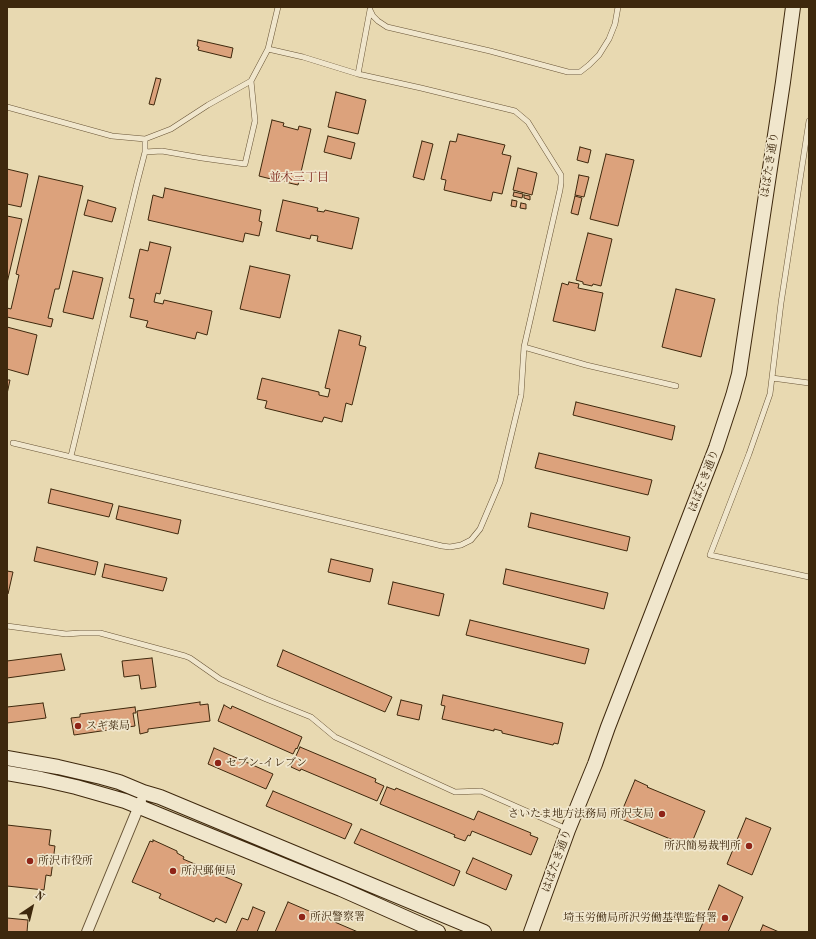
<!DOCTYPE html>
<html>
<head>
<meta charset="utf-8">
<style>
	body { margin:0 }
	#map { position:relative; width:816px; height:939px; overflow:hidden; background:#e8d9b1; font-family:"Old Standard TT",serif }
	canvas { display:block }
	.frame { position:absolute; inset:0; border:8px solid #3e280d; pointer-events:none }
	.north { position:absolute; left:12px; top:887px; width:40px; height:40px; -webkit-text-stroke:3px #f0e6cc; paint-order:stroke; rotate:35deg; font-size:11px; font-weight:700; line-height:16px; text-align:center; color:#3e280d }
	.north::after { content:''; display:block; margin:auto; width:14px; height:18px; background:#3e280d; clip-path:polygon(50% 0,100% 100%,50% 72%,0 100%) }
</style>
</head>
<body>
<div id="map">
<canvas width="816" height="939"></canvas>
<div class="frame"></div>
<div class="north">N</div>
</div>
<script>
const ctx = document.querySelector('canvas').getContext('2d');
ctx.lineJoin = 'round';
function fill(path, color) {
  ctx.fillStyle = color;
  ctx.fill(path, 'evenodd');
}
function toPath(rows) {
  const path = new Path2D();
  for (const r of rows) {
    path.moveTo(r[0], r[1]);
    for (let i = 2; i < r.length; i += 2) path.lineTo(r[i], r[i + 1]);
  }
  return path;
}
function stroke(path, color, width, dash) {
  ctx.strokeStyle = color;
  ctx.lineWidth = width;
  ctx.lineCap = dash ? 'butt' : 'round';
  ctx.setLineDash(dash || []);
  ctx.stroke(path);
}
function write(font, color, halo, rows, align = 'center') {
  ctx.font = font + ' "Old Standard TT","Noto Serif JP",serif';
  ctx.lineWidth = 3.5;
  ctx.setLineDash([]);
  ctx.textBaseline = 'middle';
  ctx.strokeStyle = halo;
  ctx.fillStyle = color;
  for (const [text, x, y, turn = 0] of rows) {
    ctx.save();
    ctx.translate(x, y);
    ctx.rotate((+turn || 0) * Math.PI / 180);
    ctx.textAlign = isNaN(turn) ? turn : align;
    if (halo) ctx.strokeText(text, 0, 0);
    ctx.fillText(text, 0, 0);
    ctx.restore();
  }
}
const building = toPath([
	[198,40,233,48,231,58,198,50,199,47,197,46,198,40],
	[156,78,161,79,154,105,149,104,156,78],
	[336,92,366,100,358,134,328,127,336,92],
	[272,120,284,123,283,126,298,130,299,126,311,129,298,185,285,182,286,178,272,174,271,179,259,176,272,120],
	[458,134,505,145,502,154,511,156,502,194,493,192,491,201,444,190,446,180,441,179,450,141,456,142,458,134],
	[328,136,355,143,351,159,324,152,328,136],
	[422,141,433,144,424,180,413,177,422,141],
	[580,147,591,150,588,163,577,160,580,147],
	[606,154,634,160,618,226,590,219,606,154],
	[518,168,537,173,532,195,513,190,518,168],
	[7,169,28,174,21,207,7,204,7,169],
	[579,175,589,177,584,197,575,195,579,175],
	[39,176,83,186,59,289,55,289,48,318,53,319,51,327,7,317,7,308,11,309,19,275,16,274,39,176],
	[165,188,261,210,259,221,262,222,259,236,245,233,243,242,148,220,153,195,163,198,165,188],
	[514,192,523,194,522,198,513,196,514,192],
	[524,195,530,196,530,200,524,198,524,195],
	[575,196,582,198,578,215,571,213,575,196],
	[88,200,116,208,112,222,84,215,88,200],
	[283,200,318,208,317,211,324,212,325,210,359,218,352,249,317,241,318,236,311,235,310,239,276,231,283,200],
	[512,200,517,201,516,207,511,206,512,200],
	[521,203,526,204,526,209,520,208,521,203],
	[7,216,22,219,7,283,7,216],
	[588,233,612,239,601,286,593,284,592,286,583,284,583,282,576,280,588,233],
	[150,242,171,247,160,294,156,293,154,302,163,304,164,300,212,311,207,335,197,332,195,339,146,327,148,321,130,317,134,299,129,298,140,249,148,251,150,242],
	[250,266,290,275,280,318,240,309,250,266],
	[73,271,103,278,93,319,63,312,73,271],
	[569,282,579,284,578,288,603,293,595,331,553,321,562,283,568,285,569,282],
	[676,289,715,299,701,357,662,347,676,289],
	[7,327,37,335,28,375,7,369,7,327],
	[339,330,361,336,359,345,366,347,352,405,346,403,342,422,324,417,322,422,265,408,267,401,257,399,262,378,319,392,319,395,328,397,330,389,325,388,339,330],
	[7,380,10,380,7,394,7,380],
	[576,402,675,426,672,440,573,415,576,402],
	[539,453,652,480,648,495,535,468,539,453],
	[51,489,113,504,109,517,48,503,51,489],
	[119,506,181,520,178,534,116,519,119,506],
	[531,513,630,537,627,551,528,527,531,513],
	[37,547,98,562,95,575,34,561,37,547],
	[331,559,373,569,370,582,328,572,331,559],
	[105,564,167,578,163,591,102,577,105,564],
	[506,569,608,593,604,609,503,584,506,569],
	[7,571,13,572,8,594,7,594,7,571],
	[393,582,444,594,439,616,388,604,393,582],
	[470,620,589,649,585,664,466,635,470,620],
	[283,650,392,697,385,712,277,666,283,650],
	[61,654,65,670,7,678,7,661,61,654],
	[152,658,156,687,141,689,139,675,124,677,122,661,152,658],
	[443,695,563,723,558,744,554,743,553,745,502,733,502,731,494,729,494,731,442,719,445,706,441,705,443,695],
	[401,700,422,705,419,720,397,715,401,700],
	[200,702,200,705,208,704,210,721,148,729,148,732,140,734,137,711,200,702],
	[43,703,46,718,7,723,7,707,43,703],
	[224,705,231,709,232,706,302,737,297,749,296,748,293,754,218,721,224,705],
	[135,707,136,713,133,713,135,726,74,735,71,718,80,717,80,714,135,707],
	[300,747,376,779,375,782,384,786,377,801,301,769,300,771,291,767,300,747],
	[214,748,273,774,266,789,208,764,214,748],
	[635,780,648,786,647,787,705,811,690,847,619,818,635,780],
	[387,787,395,790,396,788,474,820,478,811,531,833,530,835,538,838,531,855,472,831,470,836,468,835,465,841,454,837,455,835,380,804,387,787],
	[273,791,352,824,345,839,266,806,273,791],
	[746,818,771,828,752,875,727,864,746,818],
	[7,825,51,830,49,845,55,846,51,876,46,875,44,890,7,886,7,825],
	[361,829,460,871,454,886,354,843,361,829],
	[153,840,177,851,177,853,184,857,183,859,242,884,226,923,216,918,214,922,159,898,161,894,132,882,150,841,153,842,153,840],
	[473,858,512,875,506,890,466,873,473,858],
	[719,885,743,897,728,932,699,932,719,885],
	[288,902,358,932,275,932,288,902],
	[253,907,265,912,257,932,236,932,242,918,248,920,253,907],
	[7,918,28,920,27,932,7,932,7,918],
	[763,925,779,932,760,932,763,925]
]);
fill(building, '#dca27c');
stroke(building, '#3e280d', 1);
const lane = toPath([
	[370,10,373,16,378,21,387,27,490,51,568,72,580,72,589,65,599,55,609,39,615,24,618,7],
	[358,74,370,10],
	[7,107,112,136,145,139,171,129,208,105,251,81,268,49,278,7],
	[809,121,781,303,770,394,749,454,710,555,809,577],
	[145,152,162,151,202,158,245,164,255,121,251,81],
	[524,347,586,365,676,386],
	[772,378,809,383],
	[13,443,442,546,450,547,461,545,471,540,480,529,500,482,521,395,524,347,560,190,561,183,561,175,528,122,515,111,421,88,358,74,303,57,268,49],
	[71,456,137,183,145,152,145,139],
	[7,626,66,634,80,633,100,633,185,656,190,658,220,679,266,699,311,717,335,737,455,792,481,791,567,829]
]);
const street = toPath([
	[87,932,139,806,141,801]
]);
const secondary = toPath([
	[7,758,58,767,101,777,119,782,143,792,160,797,484,932],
	[7,773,41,779,76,787,125,801,341,889,438,932],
	[531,932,568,830,595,764,608,727,716,448,733,396,739,374,783,82,793,7]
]);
stroke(lane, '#685436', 6);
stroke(street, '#685436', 12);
stroke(secondary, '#3e280d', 16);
stroke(lane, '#f0e6cc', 5);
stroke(street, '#f0e6cc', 10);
stroke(secondary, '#f0e6cc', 14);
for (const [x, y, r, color] of [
	[78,726,4,"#8f2418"],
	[218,763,4,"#8f2418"],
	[662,814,4,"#8f2418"],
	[749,846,4,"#8f2418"],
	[30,861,4,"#8f2418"],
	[173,871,4,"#8f2418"],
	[302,917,4,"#8f2418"],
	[725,918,4,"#8f2418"]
]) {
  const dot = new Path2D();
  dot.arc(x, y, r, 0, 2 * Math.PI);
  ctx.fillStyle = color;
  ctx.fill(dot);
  stroke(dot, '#f0e6cc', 1.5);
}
write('11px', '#3e280d', '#f0e6cc', [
	["はばたき通り",770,165,-81],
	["はばたき通り",704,481,-69],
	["はばたき通り",557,861,-70]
]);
write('11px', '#3e280d', '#f0e6cc', [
	["スギ薬局",86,726],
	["セブン-イレブン",226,763],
	["さいたま地方法務局 所沢支局",654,814,"right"],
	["所沢簡易裁判所",741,846,"right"],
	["所沢市役所",38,861],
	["所沢郵便局",181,871],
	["所沢警察署",310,917],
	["埼玉労働局所沢労働基準監督署",717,918,"right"]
], 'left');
write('12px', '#7a1f14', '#f0e6cc', [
	["並木三丁目",299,178]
]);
</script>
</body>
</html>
